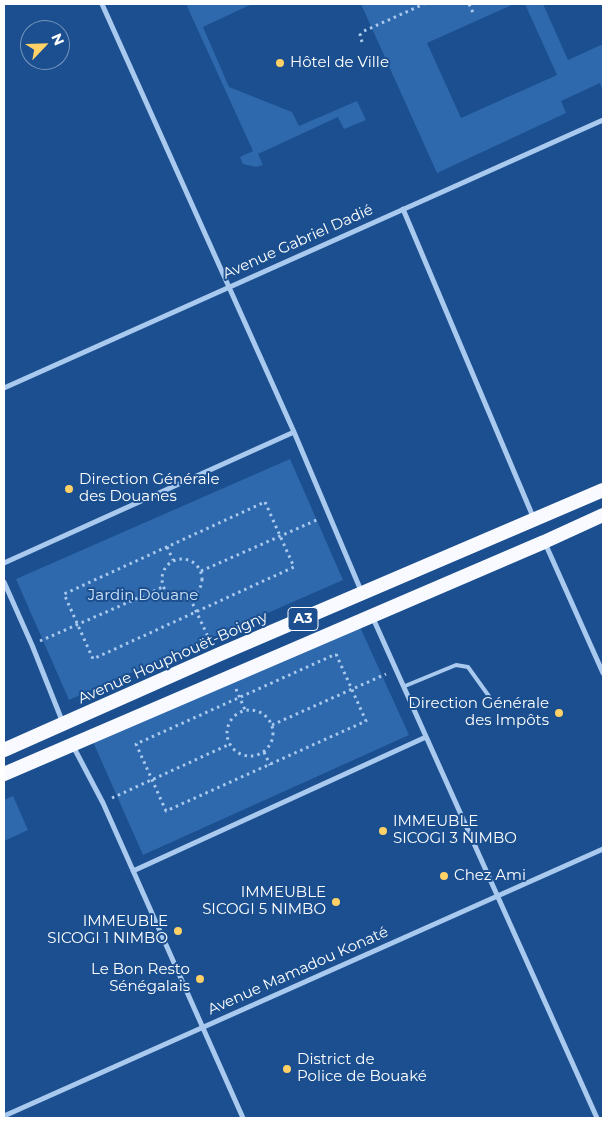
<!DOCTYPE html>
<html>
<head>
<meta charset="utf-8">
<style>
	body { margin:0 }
	#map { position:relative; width:607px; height:1122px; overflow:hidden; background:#1b4f8f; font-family:Montserrat,sans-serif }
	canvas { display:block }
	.frame { position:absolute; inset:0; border:5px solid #fff; pointer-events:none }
	.north { position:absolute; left:20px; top:20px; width:50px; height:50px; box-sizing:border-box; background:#1b4f8f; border:1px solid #7695bc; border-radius:50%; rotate:66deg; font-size:14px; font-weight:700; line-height:20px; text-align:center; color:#fff }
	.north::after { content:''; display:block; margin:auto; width:18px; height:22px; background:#ffd166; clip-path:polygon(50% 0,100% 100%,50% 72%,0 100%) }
</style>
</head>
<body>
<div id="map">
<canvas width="607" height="1122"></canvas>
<div class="frame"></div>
<div class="north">N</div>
</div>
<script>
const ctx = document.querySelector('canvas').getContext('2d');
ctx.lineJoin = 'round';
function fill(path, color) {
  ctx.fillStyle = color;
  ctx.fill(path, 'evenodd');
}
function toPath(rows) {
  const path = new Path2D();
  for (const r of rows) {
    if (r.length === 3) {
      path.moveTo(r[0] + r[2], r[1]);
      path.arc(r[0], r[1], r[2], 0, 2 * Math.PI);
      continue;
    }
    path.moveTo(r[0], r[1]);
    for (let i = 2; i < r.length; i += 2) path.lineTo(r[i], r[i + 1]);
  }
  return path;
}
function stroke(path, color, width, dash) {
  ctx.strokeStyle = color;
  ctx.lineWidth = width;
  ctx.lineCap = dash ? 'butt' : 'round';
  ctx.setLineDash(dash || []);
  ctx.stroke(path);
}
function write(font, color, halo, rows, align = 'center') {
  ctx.font = font + ' Montserrat,sans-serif';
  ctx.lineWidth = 4;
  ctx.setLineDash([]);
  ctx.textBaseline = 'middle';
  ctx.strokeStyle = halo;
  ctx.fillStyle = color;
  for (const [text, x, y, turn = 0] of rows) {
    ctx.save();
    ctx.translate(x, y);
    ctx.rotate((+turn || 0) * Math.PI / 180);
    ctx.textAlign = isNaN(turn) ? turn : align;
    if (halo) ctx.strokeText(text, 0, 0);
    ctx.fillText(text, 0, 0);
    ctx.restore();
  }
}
fill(toPath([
	[186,4,252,4,203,27,229,87,292,112,299,126,357,101,366,120,344,129,338,117,258,154,263,165,256,167,243,164,240,157,253,151],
	[361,4,514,4,427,43,461,118,557,75,525,4,543,4,568,60,603,44,603,91,600,83,561,101,566,113,437,173],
	[290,459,343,580,69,700,16,579],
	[355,616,409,735,143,855,90,735],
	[13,796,28,830,4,841,4,800]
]), '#2e69ad');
stroke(toPath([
	[469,4,474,15],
	[362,42,360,35,364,31,424,4],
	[265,502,294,567,93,659,64,594,265,502],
	[167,547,173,560],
	[182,579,20],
	[201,571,319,519],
	[190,598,210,641],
	[40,641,163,587],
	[336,654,366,721,166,811,136,744,336,654],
	[236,689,245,710],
	[250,733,23],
	[272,725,386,674],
	[264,752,270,765],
	[112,798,230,744]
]), '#a9c9ee', 3, [2.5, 4]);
stroke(toPath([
	[405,686,456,665,468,667,491,699]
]), '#a9c9ee', 4);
stroke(toPath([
	[102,4,294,432,362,593],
	[403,209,534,519],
	[4,388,603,120],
	[545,543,603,673],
	[4,563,294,432],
	[4,582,32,645,63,723],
	[372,616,597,1118],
	[73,746,103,803,243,1118],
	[133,871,426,737],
	[4,1116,603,849]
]), '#a9c9ee', 5);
stroke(toPath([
	[4,750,220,654,603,490],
	[4,774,544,542,603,515]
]), '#f8faff', 14);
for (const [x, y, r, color] of [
	[280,63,5,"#ffd166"],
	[69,489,5,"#ffd166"],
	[559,713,5,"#ffd166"],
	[383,831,5,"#ffd166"],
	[444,876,5,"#ffd166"],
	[336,902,5,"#ffd166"],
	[178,931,5,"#ffd166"],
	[200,979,5,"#ffd166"],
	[287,1069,5,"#ffd166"]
]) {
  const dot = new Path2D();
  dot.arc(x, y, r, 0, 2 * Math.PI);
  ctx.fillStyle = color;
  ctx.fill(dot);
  stroke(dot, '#1b4f8f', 2);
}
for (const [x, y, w] of [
	[303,619,30]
]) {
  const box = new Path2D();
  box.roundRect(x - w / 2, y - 11.5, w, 23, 4);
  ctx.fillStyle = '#1b4f8f';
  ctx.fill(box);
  stroke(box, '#fff', 1);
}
write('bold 14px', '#fff', null, [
	["A3",303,619]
]);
write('15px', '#fff', '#1b4f8f', [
	["Hôtel de Ville",290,63],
	["Direction Générale",79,480],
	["des Douanes",79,497],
	["Direction Générale",549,704,"right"],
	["des Impôts",549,721,"right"],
	["IMMEUBLE",393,822],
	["SICOGI 3 NIMBO",393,839],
	["Chez Ami",454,876],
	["IMMEUBLE",326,893,"right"],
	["SICOGI 5 NIMBO",326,910,"right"],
	["IMMEUBLE",168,922,"right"],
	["SICOGI 1 NIMBO",168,939,"right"],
	["Le Bon Resto",190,970,"right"],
	["Sénégalais",190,987,"right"],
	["District de",297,1060],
	["Police de Bouaké",297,1077]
], 'left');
write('15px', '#fff', '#1b4f8f', [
	["Avenue Gabriel Dadié",298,242,-24],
	["Avenue Houphouët-Boigny",173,658,-24],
	["Avenue Mamadou Konaté",298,971,-24]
]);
write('15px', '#cfe3fa', '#1b4f8f', [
	["Jardin Douane",143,596]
]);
</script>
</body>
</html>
